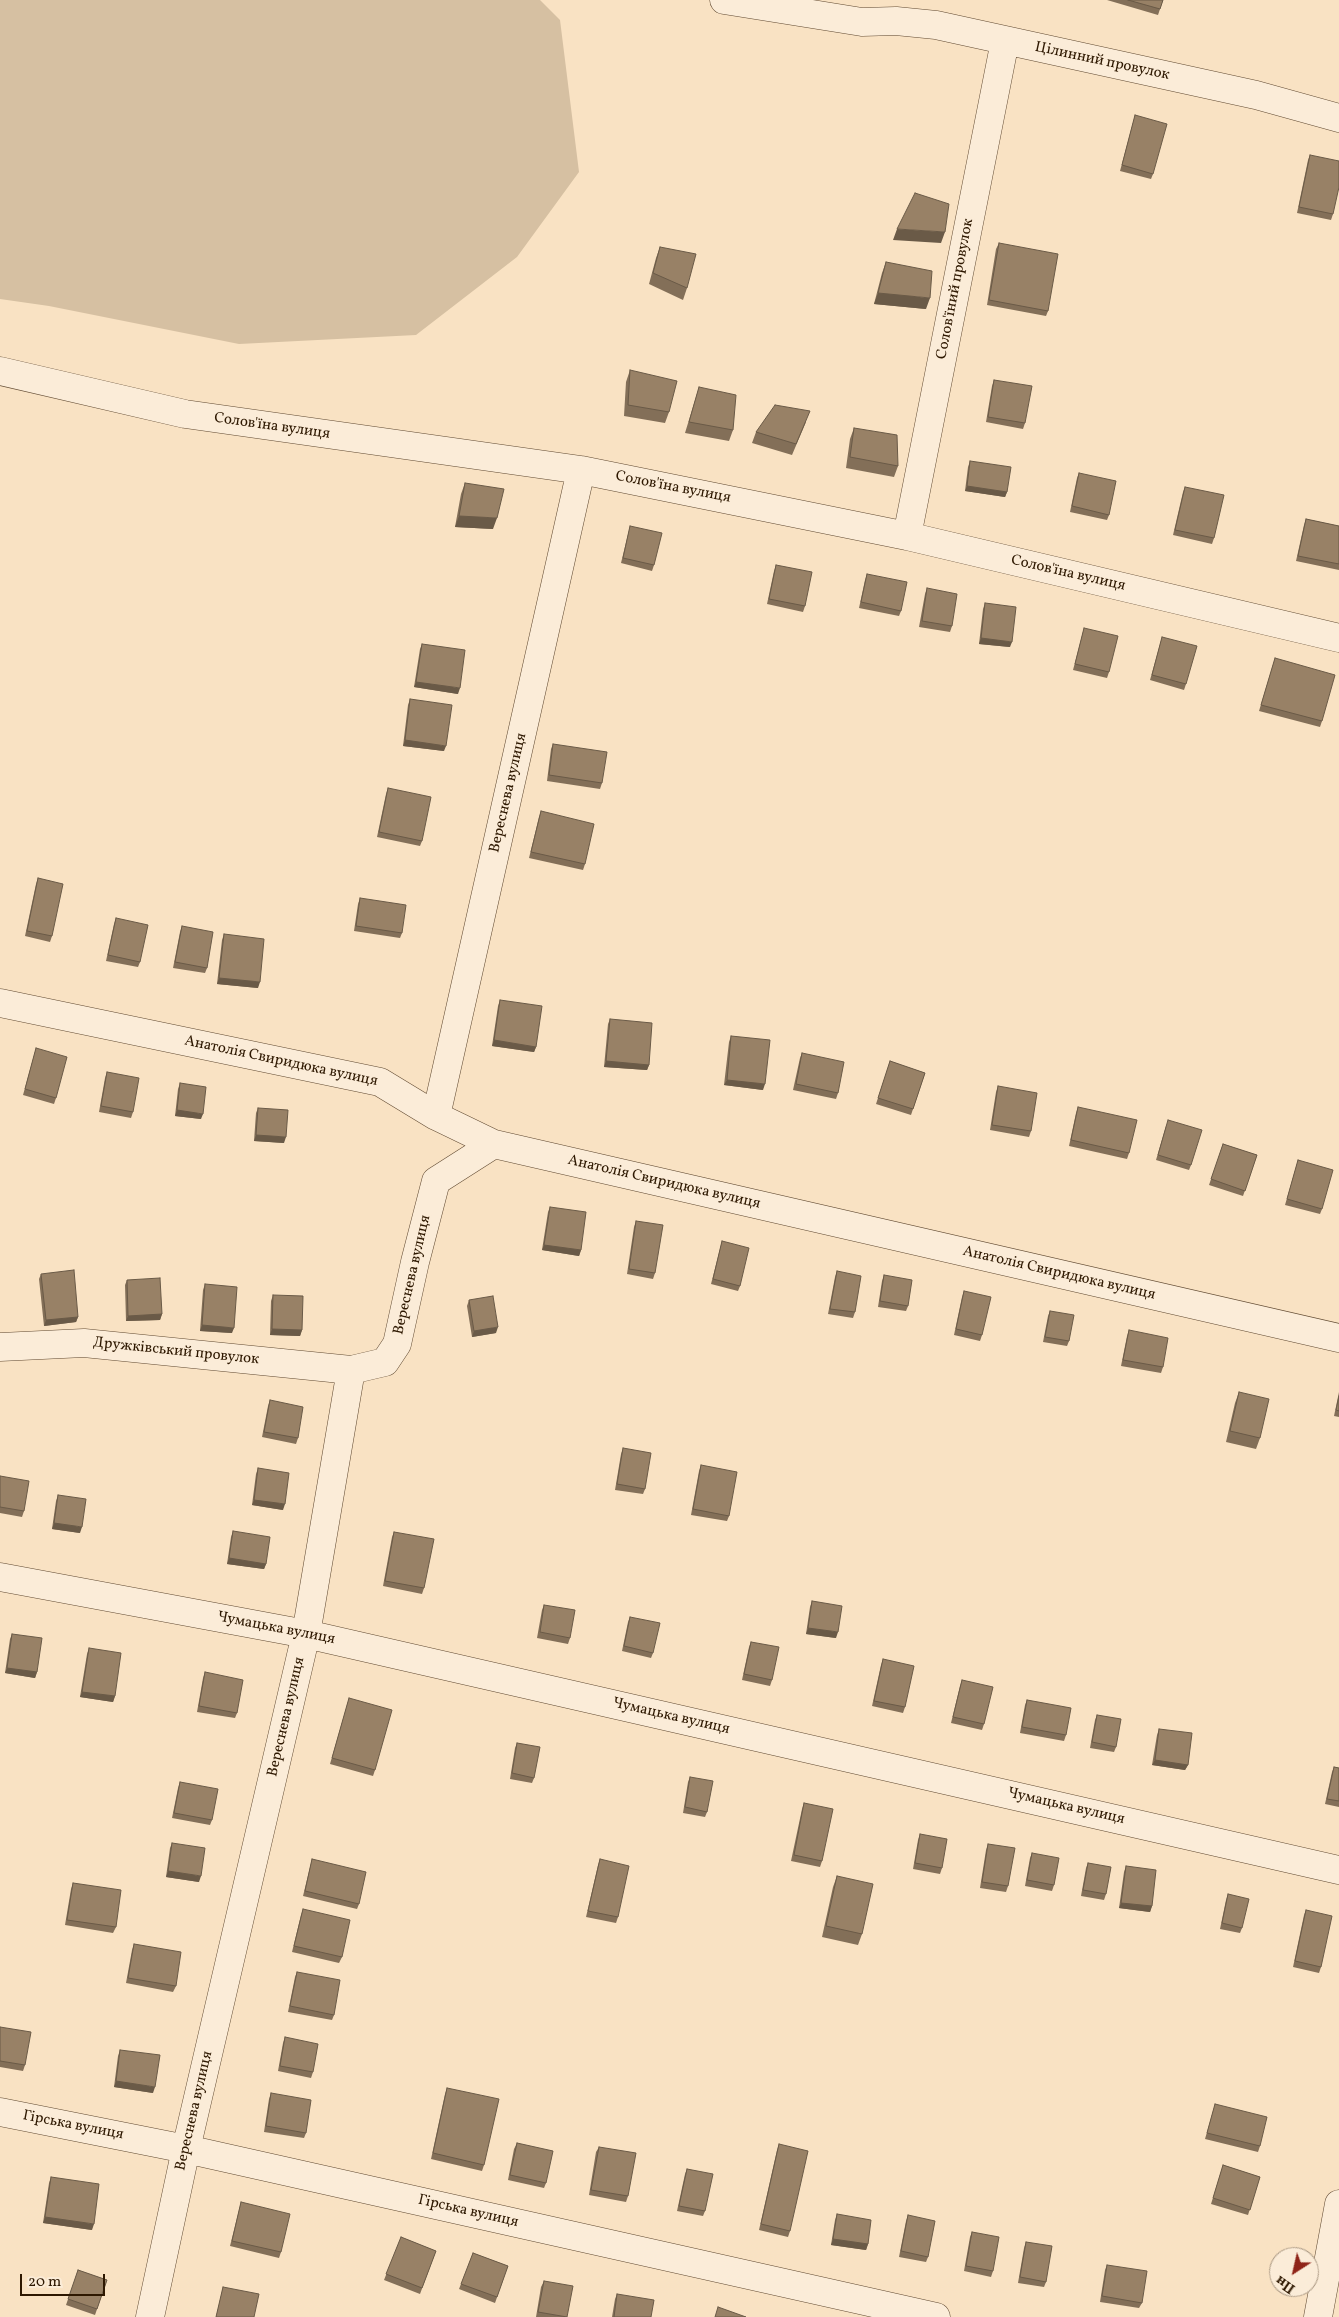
<!DOCTYPE html>
<html>
<head>
<meta charset="utf-8">
<style>
	body { margin:0 }
	#map { position:relative; width:1339px; height:2317px; overflow:hidden; background:#f9e2c3; font-family:Vollkorn,serif }
	canvas { display:block }
	.north { position:absolute; left:1269px; top:2247px; width:50px; height:50px; box-sizing:border-box; background:#fbecd8; border:1px solid #a99782; border-radius:50%; rotate:215deg; font-size:14px; font-weight:700; line-height:20px; text-align:center; color:#2e1801 }
	.north::after { content:''; display:block; margin:auto; width:18px; height:22px; background:#8f2418; clip-path:polygon(50% 0,100% 100%,50% 72%,0 100%) }
	.scale { position:absolute; left:20px; top:2274px; width:85px; height:22px; box-sizing:border-box; border:2px solid #2e1801; border-top:0; padding-left:6px; font-size:15px; line-height:18px; white-space:nowrap; color:#2e1801; -webkit-text-stroke:4px #fbecd8; paint-order:stroke }
</style>
</head>
<body>
<div id="map">
<canvas width="1339" height="2317"></canvas>
<div class="north">Пн</div>
<div class="scale">20 m</div>
</div>
<script>
const ctx = document.querySelector('canvas').getContext('2d');
ctx.lineJoin = 'round';
function fill(path, color) {
  ctx.fillStyle = color;
  ctx.fill(path, 'evenodd');
}
function toPath(rows) {
  const path = new Path2D();
  for (const r of rows) {
    path.moveTo(r[0], r[1]);
    for (let i = 2; i < r.length; i += 2) path.lineTo(r[i], r[i + 1]);
  }
  return path;
}
function stroke(path, color, width, dash) {
  ctx.strokeStyle = color;
  ctx.lineWidth = width;
  ctx.lineCap = dash ? 'butt' : 'round';
  ctx.setLineDash(dash || []);
  ctx.stroke(path);
}
function write(font, color, halo, rows, align = 'center') {
  ctx.font = font + ' Vollkorn,serif';
  ctx.lineWidth = 4.5;
  ctx.setLineDash([]);
  ctx.textBaseline = 'middle';
  ctx.strokeStyle = halo;
  ctx.fillStyle = color;
  for (const [text, x, y, turn = 0] of rows) {
    ctx.save();
    ctx.translate(x, y);
    ctx.rotate((+turn || 0) * Math.PI / 180);
    ctx.textAlign = isNaN(turn) ? turn : align;
    if (halo) ctx.strokeText(text, 0, 0);
    ctx.fillText(text, 0, 0);
    ctx.restore();
  }
}
fill(toPath([
	[0,0,540,0,560,20,579,172,517,257,416,335,239,344,49,306,0,299]
]), '#d6c0a2');
const minor = toPath([
	[724,0,862,22,896,21,936,25,1256,95,1339,118],
	[0,371,185,414,581,470,907,536,1339,638],
	[907,536,1005,41],
	[0,1003,380,1082,436,1116,494,1144,1339,1338],
	[436,1116,581,470],
	[0,1347,84,1343,351,1370],
	[0,1577,306,1634,1339,1870],
	[0,2112,186,2149,936,2317],
	[150,2317,186,2149,306,1634,351,1370,385,1362,397,1344,415,1262,436,1181,494,1144],
	[1318,2317,1339,2204]
]);
stroke(minor, '#614a32', 29);
stroke(minor, '#fbecd8', 28);
fill(toPath([
	[1107,0,1163,0,1158,15],
	[1135,115,1153,174,1151,179,1120,171],
	[1310,155,1333,214,1331,220,1297,213,1308,160],
	[999,243,1048,311,1046,316,987,305,996,249],
	[660,247,687,288,683,300,649,284,656,258],
	[886,262,926,309,874,304,882,273],
	[630,370,669,412,665,423,624,416,626,382],
	[994,380,1025,423,1023,429,986,422,992,386],
	[699,387,733,430,729,441,685,433],
	[806,422,792,455,752,443,756,432],
	[854,428,898,466,894,477,846,468,850,439],
	[970,461,1007,492,1005,497,965,491,968,467],
	[1079,473,1109,515,1107,520,1070,512,1077,478],
	[465,483,493,529,455,527,461,494],
	[1185,487,1214,538,1212,544,1173,535,1183,492],
	[1306,519,1339,526,1339,570,1296,561,1304,525],
	[630,526,654,565,652,571,621,563],
	[776,565,805,606,803,612,767,604,774,571],
	[867,574,901,611,899,616,859,608,865,580],
	[927,588,952,626,950,632,919,627,925,594],
	[985,603,1010,647,979,644,983,609],
	[1084,628,1109,672,1107,678,1073,670],
	[1162,637,1186,684,1184,690,1150,680],
	[422,644,458,694,414,687,420,649],
	[1275,658,1322,721,1320,727,1259,711],
	[410,699,444,751,403,746,408,705],
	[553,744,602,783,600,789,547,781,551,749],
	[388,788,422,841,420,846,377,837,386,794],
	[541,811,585,864,583,870,529,858,539,817],
	[38,878,52,936,50,942,25,936,36,884],
	[360,898,402,933,400,938,354,931,358,904],
	[116,918,140,962,138,967,106,961,114,924],
	[182,926,207,968,205,973,173,968,180,932],
	[224,934,258,988,217,984,222,940],
	[500,1000,536,1047,534,1052,492,1046,498,1006],
	[610,1019,649,1065,647,1070,604,1067,608,1024],
	[731,1036,763,1090,724,1085,729,1042],
	[36,1048,56,1098,54,1104,23,1095],
	[802,1053,838,1093,836,1099,793,1090,800,1058],
	[890,1061,925,1073,911,1115,876,1104],
	[107,1072,133,1112,131,1118,99,1112,105,1078],
	[180,1083,201,1119,175,1116,178,1089],
	[998,1086,1031,1131,1029,1137,990,1130,996,1092],
	[1078,1107,1129,1153,1127,1159,1069,1146,1076,1113],
	[258,1108,284,1143,254,1141,256,1113],
	[1166,1126,1191,1165,1189,1170,1156,1160],
	[1223,1144,1257,1155,1243,1196,1209,1185],
	[1298,1160,1322,1209,1320,1214,1285,1205],
	[550,1207,581,1250,579,1256,542,1250,548,1212],
	[636,1221,655,1273,653,1279,627,1274,634,1227],
	[722,1241,740,1286,738,1291,711,1284],
	[837,1271,855,1312,853,1318,828,1314,835,1277],
	[41,1274,78,1317,76,1322,44,1326,39,1279],
	[884,1275,908,1306,906,1311,878,1307,882,1281],
	[127,1280,162,1314,160,1320,126,1321,125,1285],
	[205,1284,232,1333,200,1331,203,1290],
	[964,1291,982,1335,980,1341,954,1335,962,1297],
	[273,1295,302,1330,300,1336,270,1335,271,1301],
	[469,1300,496,1333,472,1337,467,1306],
	[1050,1311,1069,1341,1067,1346,1043,1342,1048,1316],
	[1129,1330,1163,1367,1161,1373,1121,1366,1127,1336],
	[1239,1392,1260,1438,1256,1449,1226,1442,1235,1403],
	[1339,1392,1339,1417,1334,1416],
	[270,1400,298,1438,296,1444,262,1437,268,1406],
	[623,1448,645,1489,643,1494,615,1490,621,1454],
	[701,1465,729,1516,727,1521,691,1515,699,1471],
	[258,1468,283,1510,252,1505,256,1474],
	[0,1476,24,1511,22,1517,0,1513],
	[58,1495,80,1533,52,1529,56,1501],
	[233,1531,266,1564,264,1569,227,1564,231,1537],
	[394,1532,424,1588,422,1594,383,1586,392,1537],
	[812,1601,836,1638,806,1634,810,1607],
	[544,1605,570,1638,568,1644,537,1638,542,1610],
	[630,1617,653,1653,651,1658,622,1651,628,1622],
	[12,1634,37,1672,35,1678,5,1673,10,1639],
	[751,1642,772,1680,770,1686,742,1680,749,1647],
	[89,1648,115,1696,113,1702,80,1697,87,1654],
	[883,1659,905,1707,903,1713,872,1706,881,1665],
	[205,1672,237,1713,235,1718,197,1712,203,1678],
	[962,1680,984,1724,982,1730,951,1723,960,1686],
	[349,1698,375,1770,373,1776,330,1764],
	[1027,1700,1066,1735,1064,1741,1020,1733,1025,1705],
	[1097,1715,1116,1747,1114,1752,1090,1748,1095,1720],
	[1159,1729,1188,1765,1185,1770,1152,1765,1157,1735],
	[517,1743,534,1778,532,1783,510,1779,515,1748],
	[1334,1767,1339,1768,1339,1807,1325,1804,1332,1772],
	[690,1777,707,1812,705,1817,683,1813,688,1782],
	[180,1782,212,1820,210,1825,172,1818,178,1788],
	[804,1803,822,1861,820,1867,791,1861,802,1809],
	[920,1834,942,1868,940,1874,913,1869,918,1840],
	[172,1843,199,1882,166,1877,170,1848],
	[988,1844,1008,1886,1006,1892,980,1888,986,1850],
	[1032,1853,1054,1885,1052,1891,1025,1886,1030,1858],
	[312,1859,359,1904,357,1909,303,1896],
	[600,1859,618,1917,616,1923,586,1917,598,1865],
	[1088,1863,1106,1894,1104,1900,1081,1896,1086,1868],
	[1126,1866,1152,1906,1150,1912,1119,1908,1124,1872],
	[837,1876,862,1934,858,1945,822,1937,833,1887],
	[73,1883,116,1927,113,1933,65,1925,71,1889],
	[1228,1894,1242,1928,1240,1933,1220,1929,1226,1900],
	[303,1909,342,1957,339,1963,292,1952,301,1915],
	[1306,1910,1321,1967,1319,1973,1293,1967,1304,1915],
	[134,1944,176,1986,173,1992,126,1983,132,1950],
	[297,1972,334,2015,332,2020,288,2012,295,1977],
	[0,2027,25,2065,23,2071,0,2067],
	[285,2037,313,2072,311,2078,278,2071,283,2043],
	[120,2050,153,2093,114,2087,118,2056],
	[447,2088,484,2165,482,2171,431,2159,445,2094],
	[271,2093,306,2133,304,2138,264,2132,269,2099],
	[1215,2104,1260,2146,1258,2152,1205,2139],
	[517,2143,546,2183,544,2188,508,2180,514,2149],
	[779,2144,790,2231,788,2237,759,2230,777,2150],
	[599,2147,628,2196,626,2202,589,2195,596,2152],
	[1223,2165,1260,2177,1248,2215,1211,2204],
	[687,2169,705,2211,703,2216,677,2211,685,2174],
	[51,2177,92,2230,43,2223,49,2183],
	[241,2202,281,2252,279,2258,230,2246],
	[837,2214,868,2244,866,2250,831,2245,835,2220],
	[908,2215,928,2257,926,2262,899,2257,906,2221],
	[972,2232,993,2271,991,2277,964,2271,970,2237],
	[401,2237,436,2251,420,2294,384,2280],
	[1026,2242,1046,2282,1044,2287,1018,2283,1024,2248],
	[473,2253,508,2266,495,2303,459,2289],
	[1107,2265,1142,2303,1139,2308,1100,2302,1105,2270],
	[78,2270,107,2280,95,2315,66,2305],
	[544,2281,567,2317,536,2317,541,2287],
	[223,2287,254,2317,216,2317],
	[617,2294,651,2317,612,2317,615,2299]
]), '#836f58');
fill(toPath([
	[897,229,945,232,941,243,893,240],
	[878,293,930,298,926,309,874,304],
	[967,486,1007,492,1005,497,965,491],
	[459,516,497,518,493,529,455,527],
	[981,638,1012,642,1010,647,979,644],
	[416,682,460,688,458,694,414,687],
	[405,740,446,746,444,751,403,746],
	[219,978,260,982,258,988,217,984],
	[494,1040,536,1047,534,1052,492,1046],
	[606,1061,649,1065,647,1070,604,1067],
	[727,1080,765,1084,763,1090,724,1085],
	[177,1110,203,1114,201,1119,175,1116],
	[256,1135,286,1137,284,1143,254,1141],
	[544,1245,581,1250,579,1256,542,1250],
	[162,1314,160,1320,126,1321,128,1316],
	[78,1317,76,1322,44,1326,46,1320],
	[202,1325,234,1328,232,1333,200,1331],
	[498,1327,496,1333,472,1337,474,1331],
	[272,1329,302,1330,300,1336,270,1335],
	[254,1500,285,1504,283,1510,252,1505],
	[54,1523,82,1527,80,1533,52,1529],
	[229,1558,266,1564,264,1569,227,1564],
	[808,1628,838,1632,836,1638,806,1634],
	[7,1668,37,1672,35,1678,5,1673],
	[82,1692,115,1696,113,1702,80,1697],
	[1155,1760,1188,1765,1185,1770,1152,1765],
	[168,1871,201,1876,199,1882,166,1877],
	[1121,1903,1152,1906,1150,1912,1119,1908],
	[116,2081,155,2087,153,2093,114,2087],
	[45,2217,94,2224,92,2230,43,2223],
	[833,2239,868,2244,866,2250,831,2245]
]), '#6a5a47');
const building = toPath([
	[1128,0,1163,0,1160,9,1128,0],
	[1135,115,1167,124,1153,174,1122,165,1135,115],
	[1310,155,1339,161,1339,187,1333,214,1299,207,1310,155],
	[915,193,949,204,945,232,897,229,915,193],
	[999,243,1058,254,1048,311,989,300,999,243],
	[660,247,696,254,687,288,653,273,660,247],
	[886,262,932,271,930,298,878,293,886,262],
	[630,370,677,381,669,412,628,405,630,370],
	[994,380,1032,386,1025,423,988,417,994,380],
	[699,387,736,395,733,430,689,422,699,387],
	[775,405,810,411,796,444,756,432,775,405],
	[854,428,897,435,898,466,850,457,854,428],
	[970,461,1011,467,1007,492,967,486,970,461],
	[1079,473,1116,481,1109,515,1072,506,1079,473],
	[465,483,504,489,497,518,459,516,465,483],
	[1185,487,1224,495,1214,538,1175,530,1185,487],
	[1306,519,1339,526,1339,564,1298,556,1306,519],
	[630,526,662,533,654,565,623,558,630,526],
	[776,565,812,572,805,606,769,599,776,565],
	[867,574,907,582,901,611,861,602,867,574],
	[927,588,957,594,952,626,922,621,927,588],
	[985,603,1016,607,1012,642,981,638,985,603],
	[1084,628,1118,636,1109,672,1075,664,1084,628],
	[1162,637,1197,646,1186,684,1152,675,1162,637],
	[422,644,465,650,460,688,416,682,422,644],
	[1275,658,1335,675,1322,721,1261,705,1275,658],
	[410,699,452,705,446,746,405,740,410,699],
	[553,744,607,752,602,783,549,775,553,744],
	[388,788,431,797,422,841,379,832,388,788],
	[541,811,594,824,585,864,531,852,541,811],
	[38,878,63,884,52,936,27,931,38,878],
	[360,898,406,905,402,933,356,926,360,898],
	[116,918,148,925,140,962,108,955,116,918],
	[182,926,213,932,207,968,175,962,182,926],
	[224,934,264,939,260,982,219,978,224,934],
	[500,1000,542,1006,536,1047,494,1040,500,1000],
	[610,1019,652,1023,649,1065,606,1061,610,1019],
	[731,1036,770,1040,765,1084,727,1080,731,1036],
	[36,1048,67,1057,56,1098,25,1089,36,1048],
	[802,1053,844,1062,838,1093,796,1084,802,1053],
	[890,1061,925,1073,913,1109,878,1098,890,1061],
	[107,1072,139,1078,133,1112,101,1106,107,1072],
	[180,1083,206,1087,203,1114,177,1110,180,1083],
	[998,1086,1037,1093,1031,1131,992,1125,998,1086],
	[1078,1107,1137,1120,1129,1153,1071,1140,1078,1107],
	[258,1108,288,1110,286,1137,256,1135,258,1108],
	[1168,1120,1202,1130,1191,1165,1158,1155,1168,1120],
	[1223,1144,1257,1155,1245,1191,1211,1179,1223,1144],
	[1298,1160,1333,1170,1322,1209,1287,1199,1298,1160],
	[550,1207,586,1212,581,1250,544,1245,550,1207],
	[636,1221,663,1225,655,1273,629,1269,636,1221],
	[722,1241,749,1248,740,1286,713,1279,722,1241],
	[74,1270,78,1317,46,1320,41,1274,74,1270],
	[837,1271,861,1276,855,1312,830,1309,837,1271],
	[884,1275,912,1280,908,1306,880,1301,884,1275],
	[160,1278,162,1314,128,1316,127,1280,160,1278],
	[205,1284,237,1287,234,1328,202,1325,205,1284],
	[964,1291,991,1297,982,1335,956,1329,964,1291],
	[273,1295,303,1296,302,1330,272,1329,273,1295],
	[493,1296,498,1327,474,1331,469,1300,493,1296],
	[1050,1311,1074,1315,1069,1341,1045,1337,1050,1311],
	[1129,1330,1168,1338,1163,1367,1123,1360,1129,1330],
	[1239,1392,1269,1399,1260,1438,1230,1431,1239,1392],
	[1339,1396,1339,1411,1336,1410,1339,1396],
	[270,1400,303,1407,298,1438,264,1432,270,1400],
	[623,1448,651,1453,645,1489,617,1484,623,1448],
	[701,1465,737,1472,729,1516,693,1509,701,1465],
	[258,1468,289,1473,285,1504,254,1500,258,1468],
	[0,1476,29,1481,24,1511,0,1507,0,1476],
	[58,1495,86,1499,82,1527,54,1523,58,1495],
	[233,1531,270,1537,266,1564,229,1558,233,1531],
	[394,1532,434,1539,424,1588,385,1581,394,1532],
	[812,1601,842,1606,838,1632,808,1628,812,1601],
	[544,1605,575,1610,570,1638,540,1632,544,1605],
	[630,1617,660,1623,653,1653,624,1646,630,1617],
	[12,1634,42,1638,37,1672,7,1668,12,1634],
	[751,1642,779,1647,772,1680,744,1674,751,1642],
	[89,1648,121,1653,115,1696,82,1692,89,1648],
	[883,1659,914,1666,905,1707,874,1701,883,1659],
	[205,1672,243,1680,237,1713,199,1706,205,1672],
	[962,1680,993,1687,984,1724,953,1717,962,1680],
	[349,1698,392,1710,375,1770,332,1758,349,1698],
	[1027,1700,1071,1708,1066,1735,1022,1727,1027,1700],
	[1097,1715,1121,1719,1116,1747,1092,1742,1097,1715],
	[1159,1729,1192,1733,1188,1765,1155,1760,1159,1729],
	[517,1743,540,1747,534,1778,512,1773,517,1743],
	[1334,1767,1339,1768,1339,1801,1327,1799,1334,1767],
	[690,1777,713,1781,707,1812,685,1807,690,1777],
	[180,1782,218,1789,212,1820,174,1813,180,1782],
	[804,1803,833,1809,822,1861,794,1855,804,1803],
	[920,1834,947,1839,942,1868,915,1863,920,1834],
	[172,1843,205,1848,201,1876,168,1871,172,1843],
	[988,1844,1015,1848,1008,1886,982,1882,988,1844],
	[1032,1853,1059,1858,1054,1885,1027,1880,1032,1853],
	[312,1859,366,1872,359,1904,305,1891,312,1859],
	[600,1859,629,1866,618,1917,588,1911,600,1859],
	[1088,1863,1111,1867,1106,1894,1083,1890,1088,1863],
	[1126,1866,1156,1870,1152,1906,1121,1903,1126,1866],
	[837,1876,873,1884,862,1934,826,1926,837,1876],
	[73,1883,121,1890,116,1927,67,1920,73,1883],
	[1228,1894,1249,1899,1242,1928,1222,1923,1228,1894],
	[303,1909,350,1920,342,1957,294,1946,303,1909],
	[1306,1910,1332,1916,1321,1967,1295,1961,1306,1910],
	[134,1944,181,1952,176,1986,128,1978,134,1944],
	[297,1972,340,1980,334,2015,290,2006,297,1972],
	[0,2027,31,2032,25,2065,0,2061,0,2027],
	[285,2037,318,2044,313,2072,280,2066,285,2037],
	[120,2050,160,2055,155,2087,116,2081,120,2050],
	[447,2088,499,2099,484,2165,433,2153,447,2088],
	[271,2093,311,2100,306,2133,266,2126,271,2093],
	[1215,2104,1267,2117,1260,2146,1207,2133,1215,2104],
	[517,2143,553,2151,546,2183,510,2175,517,2143],
	[779,2144,808,2151,790,2231,761,2224,779,2144],
	[599,2147,636,2153,628,2196,591,2190,599,2147],
	[1223,2165,1260,2177,1250,2210,1213,2198,1223,2165],
	[687,2169,713,2174,705,2211,679,2206,687,2169],
	[51,2177,99,2184,94,2224,45,2217,51,2177],
	[241,2202,290,2214,281,2252,232,2241,241,2202],
	[837,2214,871,2220,868,2244,833,2239,837,2214],
	[908,2215,935,2221,928,2257,901,2251,908,2215],
	[972,2232,999,2237,993,2271,966,2266,972,2232],
	[401,2237,436,2251,422,2288,386,2274,401,2237],
	[1026,2242,1052,2246,1046,2282,1020,2277,1026,2242],
	[473,2253,508,2266,497,2297,461,2284,473,2253],
	[1107,2265,1147,2271,1142,2303,1102,2296,1107,2265],
	[78,2270,107,2280,97,2309,68,2299,78,2270],
	[544,2281,573,2286,567,2317,538,2312,544,2281],
	[223,2287,259,2294,254,2317,216,2317,223,2287],
	[617,2294,654,2300,651,2317,614,2317,617,2294],
	[718,2307,746,2317,715,2317,718,2307]
]);
fill(building, '#988166');
stroke(building, '#6a5a47', 1);
write('15px', '#2e1801', '#fbecd8', [
	["Цілинний провулок",1102,62,12],
	["Солов'їний провулок",956,289,-79],
	["Солов'їна вулиця",272,427,8],
	["Солов'їна вулиця",673,488,11],
	["Солов'їна вулиця",1068,574,13],
	["Вереснева вулиця",509,793,-77],
	["Анатолія Свиридюка вулиця",281,1062,12],
	["Анатолія Свиридюка вулиця",664,1183,13],
	["Анатолія Свиридюка вулиця",1059,1274,13],
	["Вереснева вулиця",413,1275,-77],
	["Дружківський провулок",176,1352,6],
	["Чумацька вулиця",276,1629,11],
	["Вереснева вулиця",287,1717,-77],
	["Чумацька вулиця",671,1717,13],
	["Чумацька вулиця",1066,1807,13],
	["Вереснева вулиця",195,2111,-77],
	["Гірська вулиця",73,2126,11],
	["Гірська вулиця",468,2212,13]
]);
</script>
</body>
</html>
